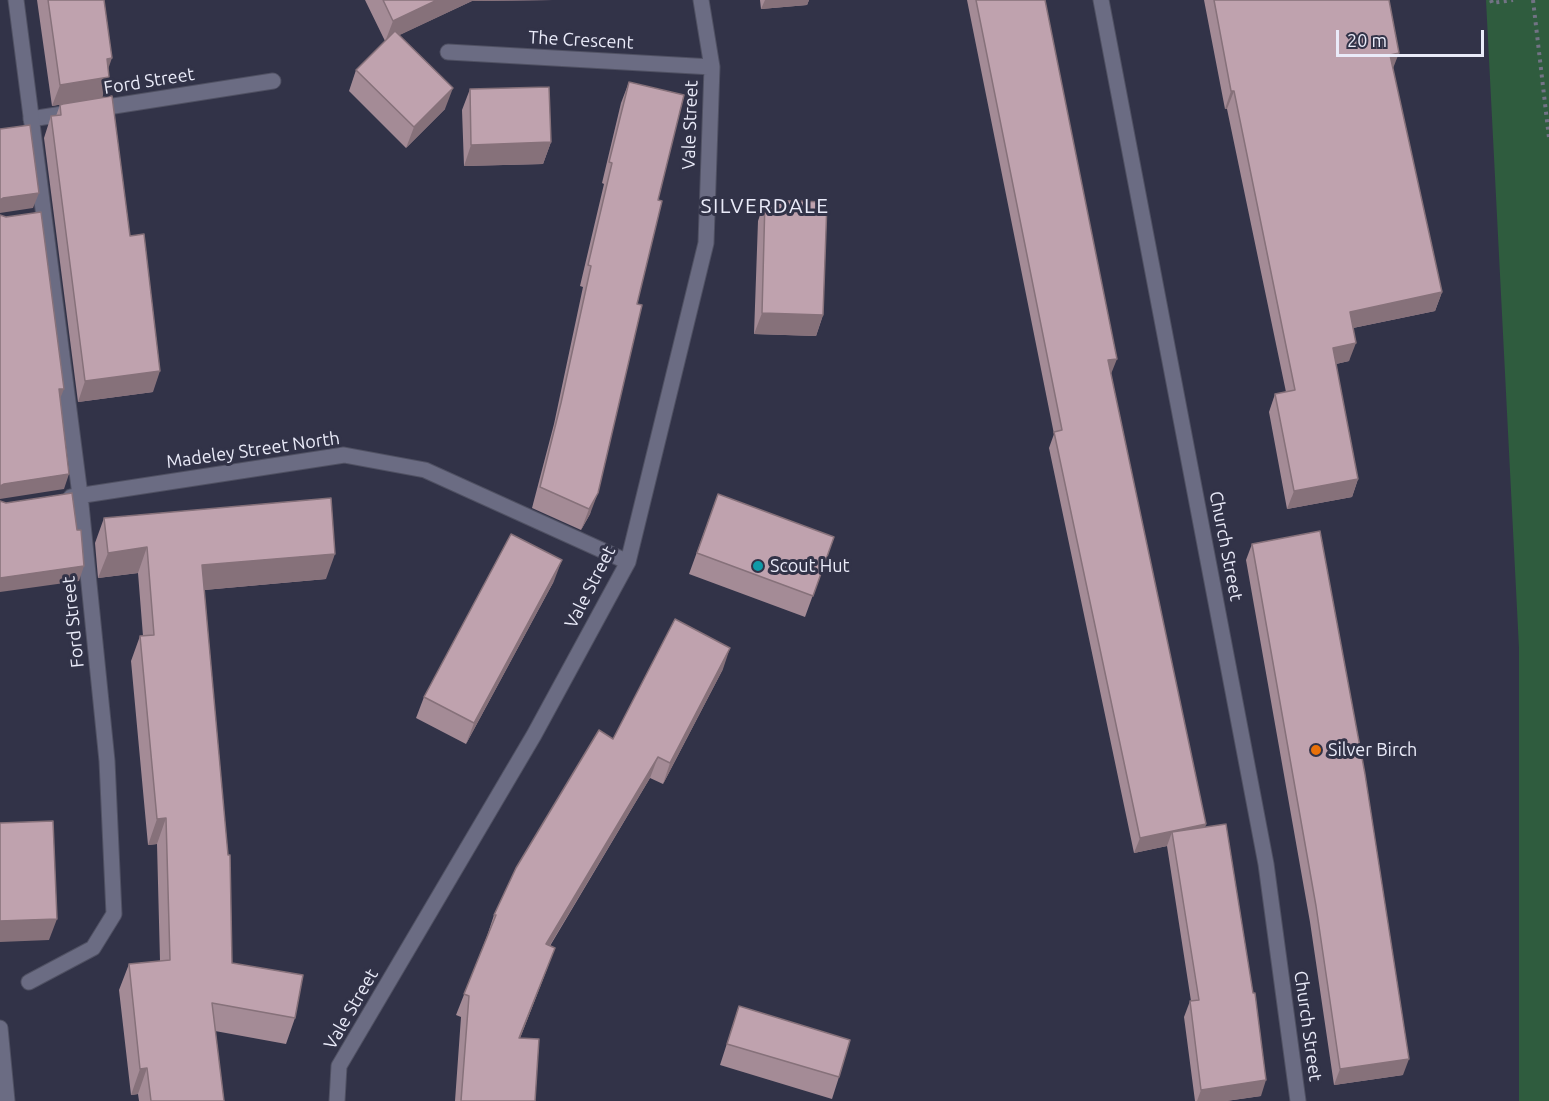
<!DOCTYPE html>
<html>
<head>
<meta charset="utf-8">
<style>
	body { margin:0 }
	#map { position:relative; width:1549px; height:1101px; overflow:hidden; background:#323348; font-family:Ubuntu,sans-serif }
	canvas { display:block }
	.scale { position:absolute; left:1336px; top:30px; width:148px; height:27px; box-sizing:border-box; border:3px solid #eaebf9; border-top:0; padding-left:8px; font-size:18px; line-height:21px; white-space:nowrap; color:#eaebf9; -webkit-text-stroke:4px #323348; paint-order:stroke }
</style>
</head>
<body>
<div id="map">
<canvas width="1549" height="1101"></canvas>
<div class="scale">20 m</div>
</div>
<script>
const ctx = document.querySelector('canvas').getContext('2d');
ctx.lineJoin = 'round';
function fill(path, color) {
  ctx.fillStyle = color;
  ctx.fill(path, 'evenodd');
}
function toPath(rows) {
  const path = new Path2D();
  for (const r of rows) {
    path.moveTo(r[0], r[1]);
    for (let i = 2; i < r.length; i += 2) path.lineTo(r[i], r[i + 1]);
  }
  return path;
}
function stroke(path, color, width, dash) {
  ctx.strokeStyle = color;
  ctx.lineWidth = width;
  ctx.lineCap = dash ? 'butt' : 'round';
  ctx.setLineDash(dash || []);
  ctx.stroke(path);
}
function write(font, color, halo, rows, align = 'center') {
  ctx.font = font + ' Ubuntu,sans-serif';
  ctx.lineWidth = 6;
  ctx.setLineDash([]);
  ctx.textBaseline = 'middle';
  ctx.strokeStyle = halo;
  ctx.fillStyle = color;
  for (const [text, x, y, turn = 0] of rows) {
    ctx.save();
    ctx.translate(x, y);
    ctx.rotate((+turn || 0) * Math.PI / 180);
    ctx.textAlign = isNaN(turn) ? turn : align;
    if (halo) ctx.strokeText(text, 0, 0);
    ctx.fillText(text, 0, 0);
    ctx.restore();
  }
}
fill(toPath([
	[1486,0,1549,0,1549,1101,1519,1101,1519,648]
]), '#2f5c3e');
const service = toPath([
	[31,119,273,81]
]);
const minor = toPath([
	[16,0,80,495,107,761,114,914,93,948,29,982],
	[448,52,712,67],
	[71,497,344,455,425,470,628,562],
	[0,1028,7,1101],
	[337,1101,339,1066,534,735,628,562,706,243,712,67,701,0]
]);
const secondary = toPath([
	[1101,0,1266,864,1298,1101]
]);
stroke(service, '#505163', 17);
stroke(minor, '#505163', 17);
stroke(secondary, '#505163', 17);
stroke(toPath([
	[1491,0,1492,3,1513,0],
	[1533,0,1549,138]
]), '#727385', 4, [3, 4.5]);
stroke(service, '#6b6c83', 15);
stroke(minor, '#6b6c83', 15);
stroke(secondary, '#6b6c83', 15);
fill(toPath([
	[37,0,104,0,108,69,102,98,130,236,153,392,78,402,44,138,51,116,56,116,60,105,62,104,52,106],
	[365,0,553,0,472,1,399,35,445,109,406,148,349,91,356,70,385,41],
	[760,0,809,0,807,5,761,9],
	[967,0,1045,0,1111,374,1206,824,1205,827,1261,1096,1226,1101,1195,1101,1184,1017,1190,1001,1191,1001,1167,846,1134,853,1049,448,1054,434],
	[1204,0,1389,0,1393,69,1442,292,1435,311,1353,328,1349,361,1336,364,1358,479,1352,497,1287,509,1269,412,1275,394,1286,392,1227,109,1225,109],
	[629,82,658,200,637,304,590,514,581,530,532,508,554,424,583,287,580,286,604,184,602,183,621,103],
	[470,89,551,142,543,164,464,166,462,110],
	[765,200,823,315,816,336,754,334,758,221],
	[718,494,834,537,805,617,689,574],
	[104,518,326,579,204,590,232,963,295,1018,286,1044,215,1031,224,1101,139,1101,138,1094,131,1095,119,990,129,964,160,961,157,844,148,845,131,661,140,636,143,636,138,573,98,578,95,543],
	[1252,544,1403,1075,1334,1085,1310,922,1246,560],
	[554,581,466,744,416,718,424,697],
	[723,669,663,784,650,778,550,946,547,969,520,1038,535,1101,455,1101,461,1017,456,1015,487,936,494,915,613,739],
	[739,1006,839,1077,832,1099,720,1065]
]), '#a48b96');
fill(toPath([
	[437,0,553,0,472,1,385,42,393,21],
	[765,0,809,0,807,5,761,9],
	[1399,53,1392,71,1390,55],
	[112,58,105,78,109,77,102,98,52,106,60,85,107,59],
	[453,88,445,109,406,148,414,127],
	[1231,91,1234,91,1227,109,1225,109],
	[551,142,543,164,464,166,471,145],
	[39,193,33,208,0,213,0,200,3,198],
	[1442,292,1435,311,1343,330,1350,312],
	[762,313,823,315,816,336,754,334],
	[1356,343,1349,361,1327,366,1333,348],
	[1117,359,1111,374,1102,376,1108,360],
	[160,371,153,392,78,402,85,381],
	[59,389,64,389,58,404],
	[69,474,64,489,0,499,0,486,4,484],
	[1358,479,1352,497,1287,509,1294,491],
	[598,493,590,514,581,530,589,509],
	[147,547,138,573,98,578,108,553],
	[335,554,326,579,193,591,202,565],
	[562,560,554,581,466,744,474,723],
	[84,566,79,581,0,592,0,578],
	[730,648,723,669,663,784,670,763],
	[658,757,650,778,538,965,546,944],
	[166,818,157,844,148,845,157,819],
	[1206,824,1200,839,1172,832,1167,846,1134,853,1140,838],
	[57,919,49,940,0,942,0,921],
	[555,948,547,969,512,1059,519,1038],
	[1409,1059,1403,1075,1334,1085,1340,1069],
	[147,1068,138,1094,131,1095,140,1069],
	[1266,1080,1261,1096,1226,1101,1197,1101,1201,1090]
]), '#86717a');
const building = toPath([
	[48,0,104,0,112,58,107,59,109,77,60,85,48,0],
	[383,0,437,0,393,21,383,0],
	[976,0,1045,0,1117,359,1108,360,1206,824,1140,838,1054,432,1062,430,976,0],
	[1214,0,1389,0,1399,53,1390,55,1442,292,1350,312,1356,343,1333,348,1358,479,1294,491,1275,394,1295,390,1234,91,1231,91,1214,0],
	[395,31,453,88,414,127,356,70,395,31],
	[629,82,684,95,658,200,662,201,637,304,642,305,598,493,589,509,540,487,561,403,591,266,588,265,612,163,609,162,629,82],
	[549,87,551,142,471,145,470,89,549,87],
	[112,96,130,236,144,234,160,371,85,381,51,116,61,115,60,105,63,104,112,96],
	[30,125,39,193,3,198,0,200,0,129,30,125],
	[765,200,827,202,823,315,762,313,765,200],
	[41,212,64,389,59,389,69,474,4,484,0,486,0,215,6,217,41,212],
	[72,493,77,530,81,530,84,566,0,578,0,501,6,503,72,493],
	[718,494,834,537,813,596,697,553,718,494],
	[331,498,335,554,202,565,228,855,230,855,232,963,303,975,295,1018,212,1003,224,1101,151,1101,147,1068,140,1069,129,964,170,960,166,818,157,819,140,636,154,635,147,547,108,553,104,518,331,498],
	[1320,531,1365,774,1409,1059,1340,1069,1316,906,1252,544,1320,531],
	[511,534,562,560,474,723,424,697,511,534],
	[675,619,730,648,670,763,658,757,546,944,555,948,519,1038,539,1039,535,1101,461,1101,469,996,464,994,496,915,494,915,516,868,599,730,613,739,675,619],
	[53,821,57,919,0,921,0,823,53,821],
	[1226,824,1253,993,1255,993,1266,1080,1201,1090,1190,1001,1199,1000,1172,832,1226,824],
	[739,1006,850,1040,839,1077,727,1044,739,1006]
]);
fill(building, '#bfa2ae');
stroke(building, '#86717a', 1.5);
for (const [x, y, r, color] of [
	[758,566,6,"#0f9aa8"],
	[1316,750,6,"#e8710a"]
]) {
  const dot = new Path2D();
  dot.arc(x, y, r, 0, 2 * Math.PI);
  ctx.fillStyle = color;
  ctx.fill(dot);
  stroke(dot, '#323348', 2);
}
write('18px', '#eaebf9', '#323348', [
	["The Crescent",581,40,3],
	["Ford Street",149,81,-9],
	["Vale Street",690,125,-88],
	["Madeley Street North",253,450,-8],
	["Church Street",1226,546,79],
	["Vale Street",590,587,-63],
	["Ford Street",73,622,-96],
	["Vale Street",351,1009,-60],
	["Church Street",1308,1026,82]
]);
write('18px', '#eaebf9', '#323348', [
	["Scout Hut",770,566],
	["Silver Birch",1328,750]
], 'left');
ctx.letterSpacing = '1.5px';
write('21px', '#eaebf9', '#323348', [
	["SILVERDALE",765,206]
]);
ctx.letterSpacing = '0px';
</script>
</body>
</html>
